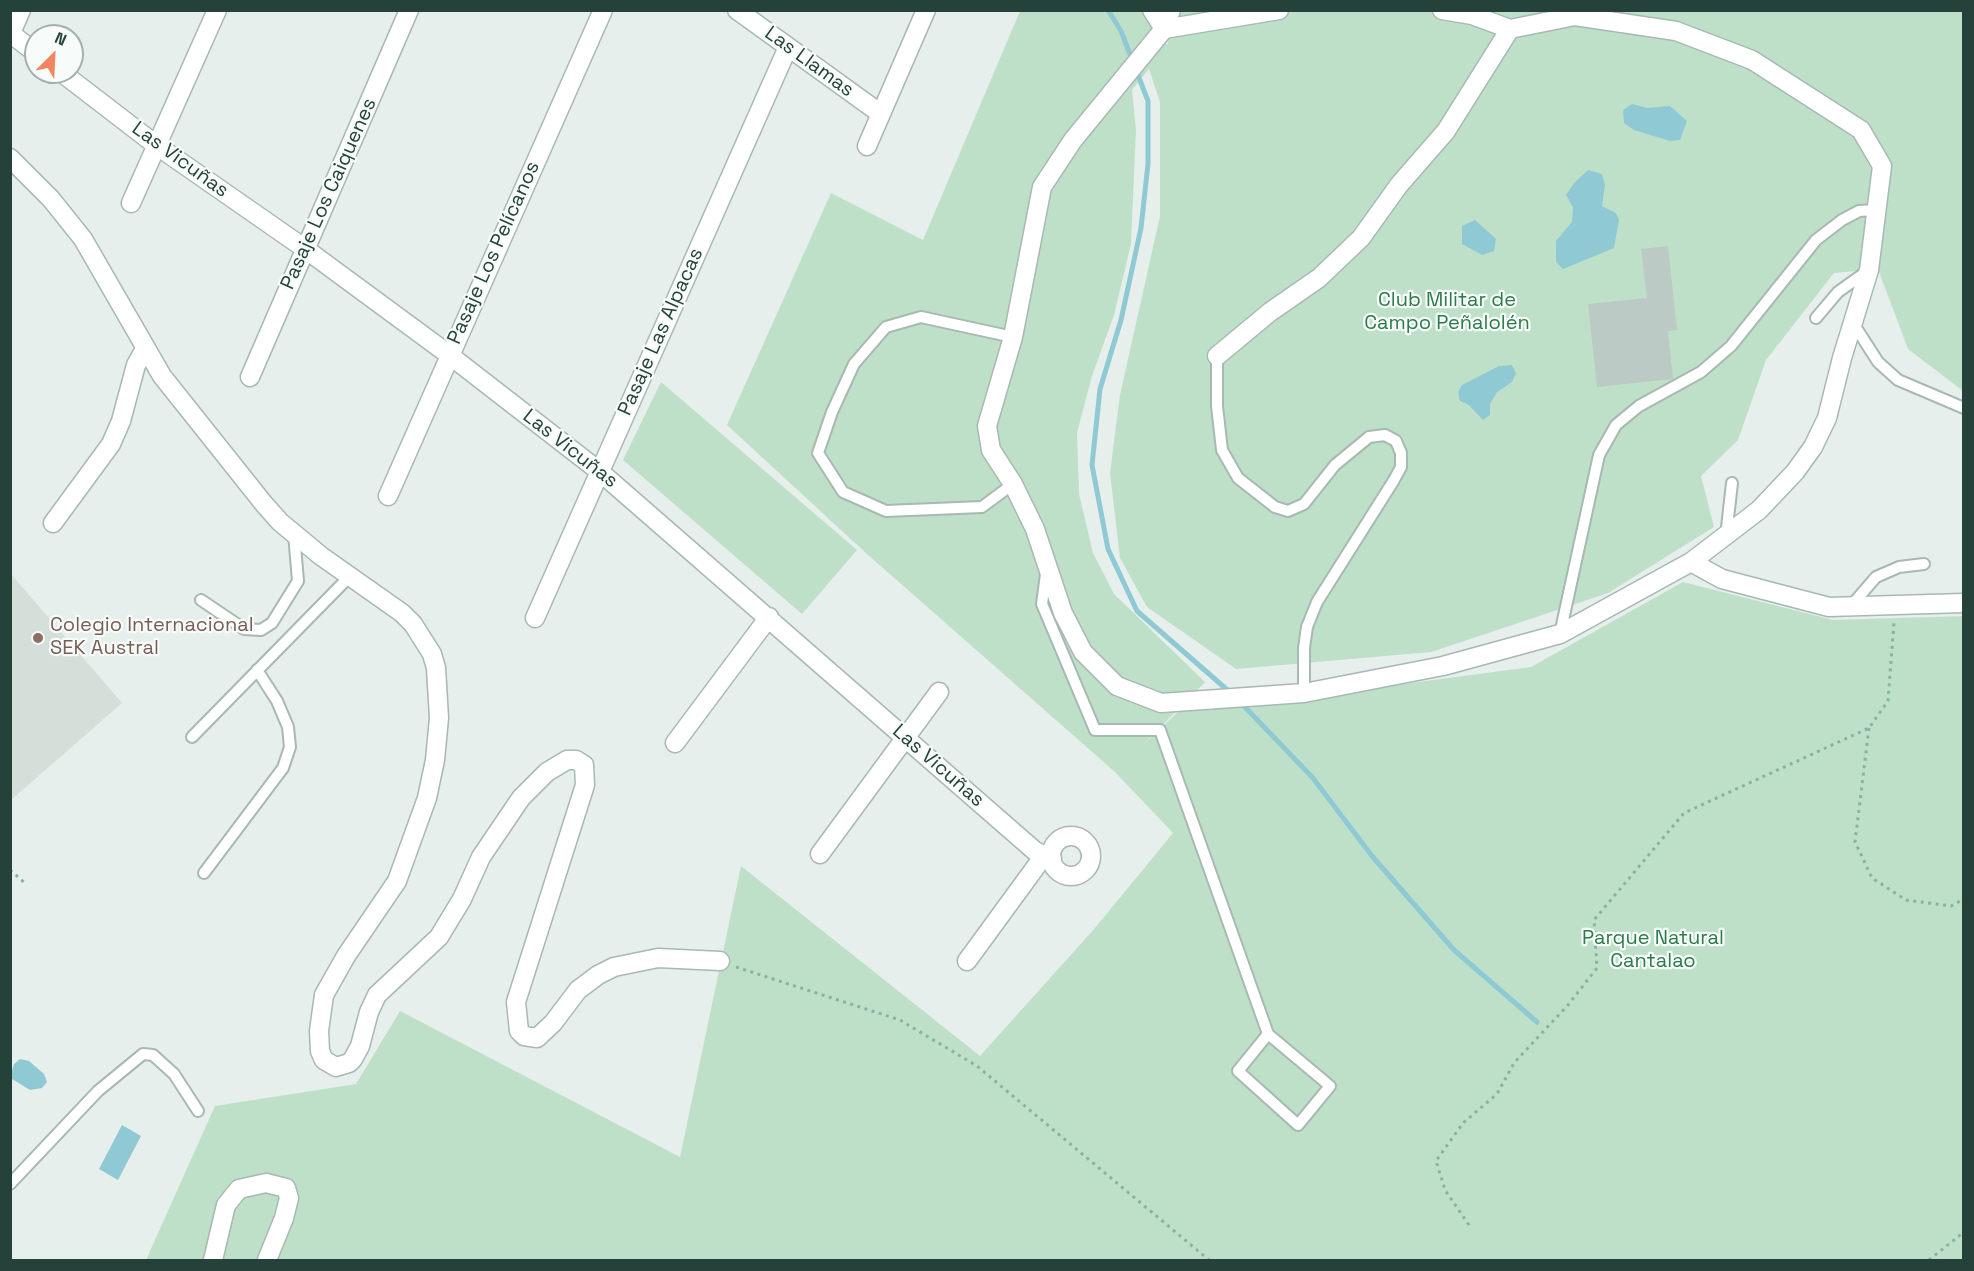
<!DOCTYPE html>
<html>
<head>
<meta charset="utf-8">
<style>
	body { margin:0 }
	#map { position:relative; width:1974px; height:1271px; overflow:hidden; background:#e6efeb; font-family:"Space Grotesk",sans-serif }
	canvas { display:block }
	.frame { position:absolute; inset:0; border:12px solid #24423a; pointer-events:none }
	.north { position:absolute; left:24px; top:24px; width:60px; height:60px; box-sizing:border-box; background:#f7fbf9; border:2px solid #a3b1ad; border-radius:50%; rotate:24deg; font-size:16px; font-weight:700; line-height:24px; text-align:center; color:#24423a }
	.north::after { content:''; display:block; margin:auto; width:21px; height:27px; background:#f4845f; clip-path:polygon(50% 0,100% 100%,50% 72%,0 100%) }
</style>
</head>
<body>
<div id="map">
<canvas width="1974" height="1271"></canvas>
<div class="frame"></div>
<div class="north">N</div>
</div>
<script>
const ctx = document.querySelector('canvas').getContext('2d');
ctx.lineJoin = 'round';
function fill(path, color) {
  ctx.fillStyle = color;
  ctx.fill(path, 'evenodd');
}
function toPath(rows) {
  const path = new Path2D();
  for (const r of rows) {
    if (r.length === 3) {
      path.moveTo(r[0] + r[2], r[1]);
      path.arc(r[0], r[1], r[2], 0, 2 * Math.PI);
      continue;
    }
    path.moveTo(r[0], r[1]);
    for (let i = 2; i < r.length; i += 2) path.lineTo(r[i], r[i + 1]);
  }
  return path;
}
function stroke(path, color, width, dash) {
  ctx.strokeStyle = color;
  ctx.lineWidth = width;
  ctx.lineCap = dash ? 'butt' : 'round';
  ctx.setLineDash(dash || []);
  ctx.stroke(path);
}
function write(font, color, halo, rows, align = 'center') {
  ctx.font = font + ' "Space Grotesk",sans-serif';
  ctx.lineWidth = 4.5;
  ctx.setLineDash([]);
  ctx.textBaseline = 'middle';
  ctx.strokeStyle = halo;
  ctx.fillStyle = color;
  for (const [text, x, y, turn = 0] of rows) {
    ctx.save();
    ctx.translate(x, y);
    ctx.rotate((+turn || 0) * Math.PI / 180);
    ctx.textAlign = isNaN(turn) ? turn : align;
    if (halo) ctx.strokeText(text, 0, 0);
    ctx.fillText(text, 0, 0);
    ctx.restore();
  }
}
fill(toPath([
	[11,574,122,703,11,800,10,800]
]), '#d4dfda');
fill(toPath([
	[1178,10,1963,11,1963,391,1908,349,1878,269,1834,273,1766,360,1738,440,1701,476,1714,527,1608,593,1431,652,1236,669,1147,607,1120,558,1110,473,1120,395,1160,216,1160,102,1149,69,1132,90,1136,130,1131,244,1114,315,1092,376,1077,433,1079,494,1093,553,1114,594,1205,682,1141,747,1181,709,1276,701,1531,667,1683,582,1833,620,1963,616,1963,1260,146,1260,215,1106,356,1084,400,1011,680,1157,741,866,980,1056,1095,928,1173,833,1115,772,867,554,727,425,831,193,923,240,1020,11,1148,11,1167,45],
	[661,382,857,550,802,614,623,460]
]), '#bfe0c8');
fill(toPath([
	[1632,104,1647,108,1670,106,1687,121,1680,140,1670,141,1634,130,1624,123,1623,110],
	[1588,170,1602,174,1605,185,1602,206,1616,213,1619,220,1614,248,1563,269,1556,262,1556,241,1572,222,1573,207,1566,195,1574,183],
	[1475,220,1496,239,1494,251,1482,255,1462,244,1462,226],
	[1512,365,1516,373,1512,382,1497,392,1490,404,1490,415,1483,420,1469,405,1460,401,1458,392,1462,385,1499,366],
	[20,1059,29,1061,44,1074,47,1082,42,1088,30,1090,12,1079,11,1074,14,1064],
	[122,1125,141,1136,118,1180,99,1169]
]), '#8ec9d4');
stroke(toPath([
	[1108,10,1121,31,1133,62],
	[1136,70,1148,101,1148,164,1141,228,1121,320,1100,389,1092,465,1108,549,1137,611,1232,694],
	[1241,703,1313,778,1372,856,1454,950,1537,1022]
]), '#8ec9d4', 5);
fill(toPath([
	[1668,246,1677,330,1668,331,1673,379,1597,387,1588,304,1647,298,1641,249]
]), '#bbcac4');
const service = toPath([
	[1816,318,1838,292,1866,272],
	[1853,323,1878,362,1898,380,1964,408],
	[1013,337,921,317,886,327,854,364,832,412,818,453,843,492,886,511,982,507,1013,484],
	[1217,356,1217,406,1222,450,1238,478,1275,507,1288,511,1304,504,1335,465,1369,437,1385,435,1396,441,1401,453,1401,467,1394,480,1317,602,1307,627,1304,648,1304,693],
	[1726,536,1732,483],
	[1046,574,1042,604,1095,730,1160,730,1268,1034,1330,1086,1298,1125,1238,1071,1268,1034],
	[201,600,244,629,261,630,272,623,298,581,294,534],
	[1851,606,1876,577,1899,567,1924,564],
	[1560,634,1599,455,1616,425,1639,406,1701,372,1731,346,1816,240,1842,220,1859,211,1876,210],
	[192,737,349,577],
	[204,873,283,768,290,747,288,727,277,701,257,670],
	[10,1184,98,1091,143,1054,153,1055,174,1074,198,1111]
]);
const minor = toPath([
	[737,10,881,114],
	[1152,10,1164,29],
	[1171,10,1164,29,1073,140,1042,187,1013,337,987,426,991,450,1013,484,1035,529,1063,613,1083,652,1117,686,1161,703,1304,693,1443,666,1560,634,1691,562,1759,510,1795,472,1813,447,1827,418,1842,358,1869,270,1882,166,1861,130,1752,60,1676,31,1575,16,1510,29,1472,15,1442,10],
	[1164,29,1279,10],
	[10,33,36,53],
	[11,33,21,10],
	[61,72,156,145,304,248,448,354,599,471,1035,851,1052,859],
	[867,146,926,10],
	[10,158,51,199,83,239,162,376,264,504,280,522,321,556,402,613,413,624,432,654,436,668,439,718,435,760,427,798,397,881,346,956,324,995,319,1031,320,1051,324,1060,336,1067,349,1063,353,1059,360,1046,369,1012,377,995,439,937,462,899,481,857,521,798,547,772,567,760,576,760,584,765,585,785,516,1002,519,1031,524,1036,537,1038,553,1023,578,990,598,975,614,967,658,958,720,961],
	[131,203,217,10],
	[1217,356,1270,312,1319,278,1361,238,1399,185,1446,131,1510,29],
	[250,377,409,10],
	[388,496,603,10],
	[53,523,111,444,121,421,136,365,145,349],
	[1691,562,1722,579,1829,607,1964,603],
	[535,618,788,47],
	[675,743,769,617],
	[1071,856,20],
	[820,854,939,692],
	[967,961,1043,857],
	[213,1260,226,1205,239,1189,266,1183,286,1188,289,1198,284,1218,267,1260]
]);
stroke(service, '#a8b8b2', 14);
stroke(minor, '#a8b8b2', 21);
stroke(toPath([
	[1869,728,1855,842,1872,878,1906,900,1951,906,1964,899],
	[10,870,26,884],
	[736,967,900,1020,977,1066,1209,1260],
	[1469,1225,1445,1190,1436,1161,1463,1123,1497,1094,1514,1063,1568,1005,1597,968,1594,920,1684,813,1869,728,1888,701,1894,622],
	[1929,1260,1964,1232]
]), '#86b3a5', 3, [3, 4.5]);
stroke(service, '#fff', 10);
stroke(minor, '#fff', 18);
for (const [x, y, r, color] of [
	[38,638,6,"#8d6e63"]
]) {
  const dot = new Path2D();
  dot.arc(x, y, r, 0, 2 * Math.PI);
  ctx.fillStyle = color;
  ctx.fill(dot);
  stroke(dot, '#f7fbf9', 2);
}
write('20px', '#24423a', '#f7fbf9', [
	["Las Llamas",809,62,36],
	["Las Vicuñas",180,160,36],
	["Pasaje Los Caiquenes",329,194,-66],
	["Pasaje Los Pelícanos",494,253,-66],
	["Pasaje Las Alpacas",661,332,-66],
	["Las Vicuñas",570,449,38],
	["Las Vicuñas",938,766,41]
]);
write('20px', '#2d7a4b', '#f7fbf9', [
	["Club Militar de",1447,301],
	["Campo Peñalolén",1447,324],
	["Parque Natural",1653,939],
	["Cantalao",1653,962]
]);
write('20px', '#785e54', '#f7fbf9', [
	["Colegio Internacional",50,626],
	["SEK Austral",50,649]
], 'left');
</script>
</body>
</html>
